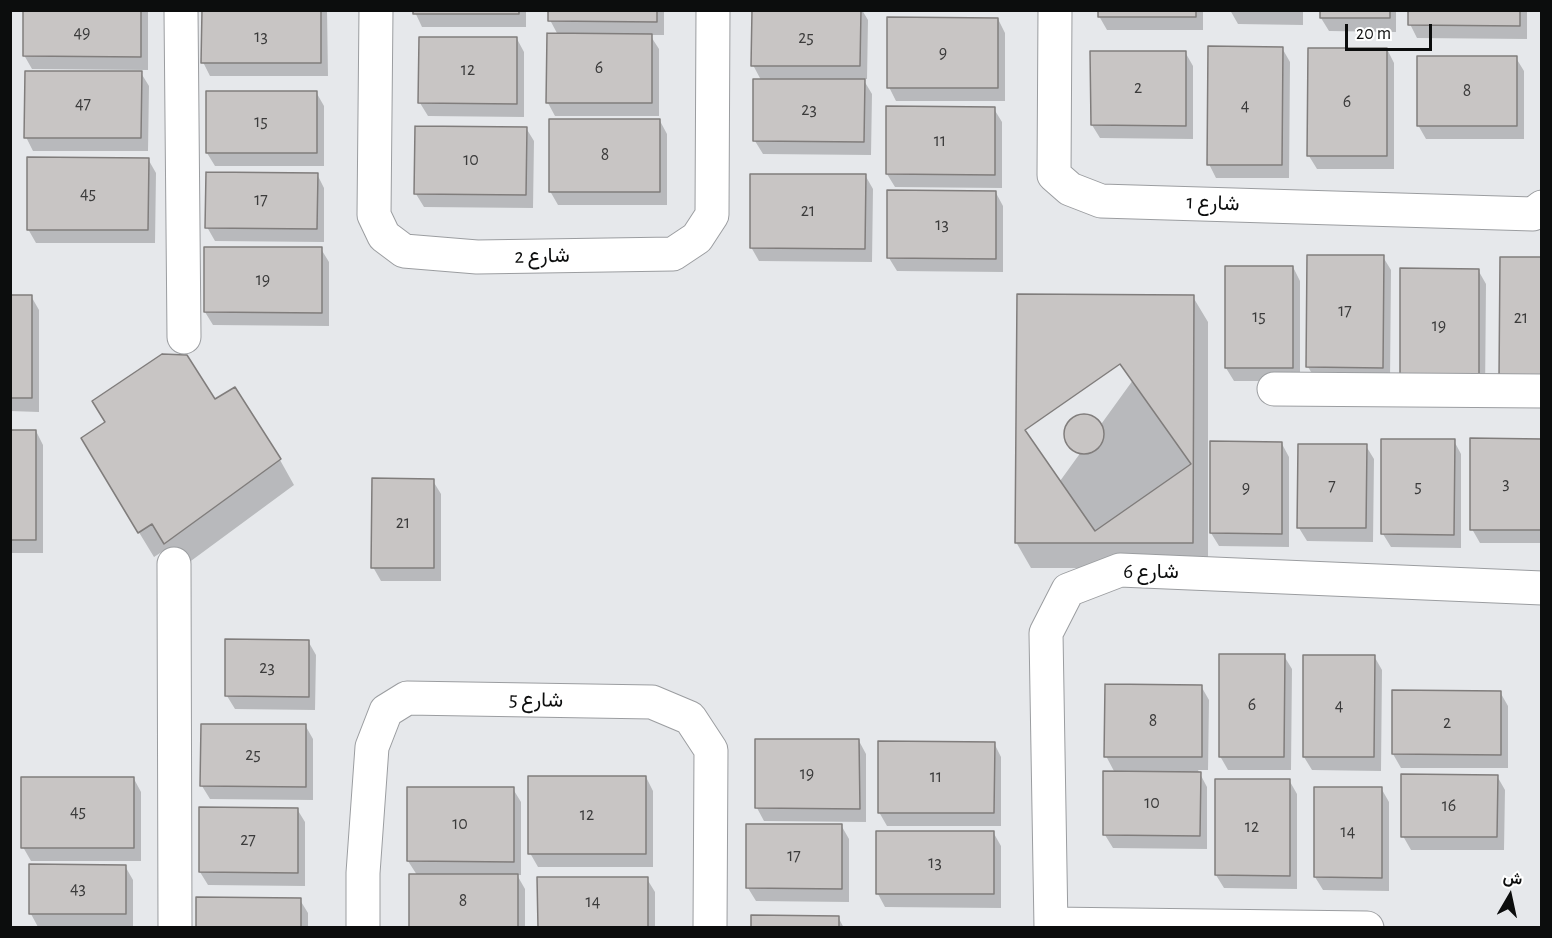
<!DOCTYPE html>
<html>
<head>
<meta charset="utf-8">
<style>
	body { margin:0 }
	#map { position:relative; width:1552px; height:938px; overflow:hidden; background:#e6e8eb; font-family:"Alegreya Sans",Vazirmatn,sans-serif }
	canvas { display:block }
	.frame { position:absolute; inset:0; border:12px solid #0c0d0d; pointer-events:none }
	.north { position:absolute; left:1480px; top:866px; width:60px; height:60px; -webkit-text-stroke:4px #fff; paint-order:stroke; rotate:9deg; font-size:16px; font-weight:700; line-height:24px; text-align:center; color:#0c0d0d }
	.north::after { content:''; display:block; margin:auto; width:21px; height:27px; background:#0c0d0d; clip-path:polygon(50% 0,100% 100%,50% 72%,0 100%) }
	.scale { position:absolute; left:1345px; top:24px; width:87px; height:27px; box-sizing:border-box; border:3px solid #0c0d0d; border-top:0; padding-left:8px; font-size:18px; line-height:21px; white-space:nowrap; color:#0c0d0d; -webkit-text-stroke:4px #fff; paint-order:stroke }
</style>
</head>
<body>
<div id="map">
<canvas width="1552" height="938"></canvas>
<div class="frame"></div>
<div class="north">ش</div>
<div class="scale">20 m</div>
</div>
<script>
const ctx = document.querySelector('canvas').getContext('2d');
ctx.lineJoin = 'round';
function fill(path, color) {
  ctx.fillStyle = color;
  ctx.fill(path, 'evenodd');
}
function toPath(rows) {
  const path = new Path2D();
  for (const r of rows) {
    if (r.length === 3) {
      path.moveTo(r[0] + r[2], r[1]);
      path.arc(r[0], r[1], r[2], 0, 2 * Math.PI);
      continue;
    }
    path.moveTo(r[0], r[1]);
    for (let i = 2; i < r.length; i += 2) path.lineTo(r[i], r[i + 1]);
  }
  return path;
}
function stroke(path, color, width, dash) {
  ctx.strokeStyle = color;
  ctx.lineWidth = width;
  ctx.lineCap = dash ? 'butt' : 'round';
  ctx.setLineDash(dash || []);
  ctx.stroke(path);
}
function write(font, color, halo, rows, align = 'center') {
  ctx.font = font + ' "Alegreya Sans",Vazirmatn,sans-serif';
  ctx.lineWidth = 4.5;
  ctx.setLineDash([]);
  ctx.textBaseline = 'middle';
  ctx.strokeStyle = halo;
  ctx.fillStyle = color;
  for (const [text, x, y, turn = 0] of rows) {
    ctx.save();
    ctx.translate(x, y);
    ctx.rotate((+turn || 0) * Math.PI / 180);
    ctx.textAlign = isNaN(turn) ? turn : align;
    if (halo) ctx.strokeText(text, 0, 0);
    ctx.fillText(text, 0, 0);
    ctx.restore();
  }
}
fill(toPath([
	[24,10,148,10,148,70,32,69,24,55],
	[203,10,327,10,328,76,210,76,203,62],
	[414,10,526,10,526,27,422,27],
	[550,10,664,10,664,35,650,35,659,49,659,116,555,116,548,103,558,35,550,20],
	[753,10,862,10,868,20,867,79,863,79,872,94,871,155,763,154,755,141,761,80,753,65],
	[1099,10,1203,10,1203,30,1107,30,1099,16],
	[1230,10,1303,10,1303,25,1238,24],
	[1321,10,1396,10,1396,32,1329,31,1321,18],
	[1410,10,1527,10,1527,39,1417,38,1410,24],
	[998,19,1005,33,1005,101,896,101,889,87],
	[517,39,524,52,524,117,428,116,420,103],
	[1282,48,1290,62,1289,178,1216,178,1209,164],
	[1387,49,1394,63,1394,169,1317,169,1309,156],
	[1185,52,1193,66,1193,139,1100,138,1092,125],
	[1516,58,1524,71,1524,139,1426,139,1418,125],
	[141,73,149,86,148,151,33,151,26,137],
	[316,92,324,106,324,166,215,166,207,153],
	[994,109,1002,122,1002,188,895,187,887,174],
	[660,121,667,134,667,205,558,205,550,191],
	[526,128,534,141,533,208,424,207,416,194],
	[148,159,156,173,155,243,36,243,28,229],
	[317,174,324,188,324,242,215,241,207,227],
	[865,175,873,189,872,262,759,261,751,247],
	[996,193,1003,206,1003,272,897,271,889,258],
	[321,249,329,262,329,326,213,325,205,312],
	[1383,257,1391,270,1390,381,1316,380,1308,367],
	[1293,267,1300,281,1300,381,1234,381,1226,368],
	[1478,270,1486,284,1485,397,1402,383],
	[10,296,31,296,39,310,39,412,10,411],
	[1193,297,1208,322,1208,568,1031,568,1016,542],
	[215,401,280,460,294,485,180,569,168,548,154,557,98,465,106,423],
	[10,431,36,431,43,445,43,553,10,553],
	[1542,440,1542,543,1480,543,1472,529],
	[1454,441,1461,454,1461,548,1391,547,1383,534],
	[1282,444,1289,457,1289,547,1219,546,1211,533],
	[1366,446,1374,459,1373,542,1307,541,1299,528],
	[433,481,441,494,441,581,381,581,373,567],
	[308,641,316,655,315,710,235,709,227,696],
	[1284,656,1292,669,1291,770,1228,770,1220,756],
	[1374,656,1382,670,1381,771,1312,770,1304,757],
	[1201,686,1209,700,1208,770,1198,770,1207,787,1207,849,1113,848,1105,835,1115,773,1106,756],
	[1393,692,1500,692,1508,706,1508,768,1401,768,1393,754],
	[305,725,313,739,313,800,210,799,202,786],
	[859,741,866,754,866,822,764,821,757,808],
	[994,743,1001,757,1001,826,887,826,879,812],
	[1497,776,1505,790,1504,850,1411,850,1403,836],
	[646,777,653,791,653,867,538,867,530,853],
	[134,779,141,792,141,861,31,861,23,847],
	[1289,780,1297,794,1297,889,1224,888,1216,875],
	[1381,788,1389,802,1389,891,1323,890,1315,877],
	[513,789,521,802,521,875,517,875,525,889,525,928,411,928,417,875,408,861],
	[297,809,305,822,305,886,208,885,200,872],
	[841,825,849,839,849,902,756,901,748,888],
	[993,832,1001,846,1001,908,885,907,878,894],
	[125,866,133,880,133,928,38,927,31,914],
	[647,879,655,892,655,928,539,928],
	[300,900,308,913,308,928,197,928],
	[838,917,844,928,753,928]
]), '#0003');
const building = toPath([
	[23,10,141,10,141,57,23,56,23,10],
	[202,10,321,10,321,63,201,63,202,10],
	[413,10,519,10,519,14,413,14,413,10],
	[548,10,657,10,657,22,548,21,548,10],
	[752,10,861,10,860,66,751,66,752,10],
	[1098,10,1196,10,1196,17,1098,17,1098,10],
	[1228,10,1296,10,1296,11,1228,11,1228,10],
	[1320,10,1390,10,1390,18,1320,18,1320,10],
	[1408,10,1520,10,1520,26,1408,25,1408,10],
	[887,17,998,18,998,88,887,88,887,17],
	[547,33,652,34,652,103,546,103,547,33],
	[419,37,517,37,517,104,418,103,419,37],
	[1208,46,1283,47,1282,165,1207,165,1208,46],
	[1308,48,1387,48,1387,156,1307,156,1308,48],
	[1090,51,1186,51,1186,126,1091,125,1090,51],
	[1417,56,1517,56,1517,126,1417,126,1417,56],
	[25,71,142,71,141,138,24,138,25,71],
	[753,79,865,79,864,142,753,141,753,79],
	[206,91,317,91,317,153,206,153,206,91],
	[886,106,995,107,995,175,886,174,886,106],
	[549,119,660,119,660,192,549,192,549,119],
	[415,126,527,127,526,195,414,194,415,126],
	[27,157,149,158,148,230,27,230,27,157],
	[206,172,318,173,317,229,205,228,206,172],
	[750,174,866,174,865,249,750,248,750,174],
	[887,190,996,191,996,259,887,258,887,190],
	[204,247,322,247,322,313,204,312,204,247],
	[1307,255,1384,255,1383,368,1306,367,1307,255],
	[1500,257,1542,257,1542,379,1499,378,1500,257],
	[1225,266,1293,266,1293,368,1225,368,1225,266],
	[1400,268,1479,269,1479,384,1400,384,1400,268],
	[1017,294,1194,295,1193,543,1015,543,1017,294],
	[10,295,32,295,32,398,10,398,10,295],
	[162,354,187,355,215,399,235,387,281,459,164,544,152,524,138,533,81,438,105,422,92,401,162,354],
	[1120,364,1191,464,1095,531,1025,430,1120,364],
	[1084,434,20],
	[10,430,36,430,36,540,10,540,10,430],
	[1470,438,1542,439,1542,530,1470,530,1470,438],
	[1381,439,1455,439,1454,535,1381,534,1381,439],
	[1210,441,1282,442,1282,534,1210,533,1210,441],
	[1298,444,1367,444,1366,528,1297,528,1298,444],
	[372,478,434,479,434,568,371,568,372,478],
	[225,639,309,640,309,697,225,696,225,639],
	[1219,654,1285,654,1284,757,1219,757,1219,654],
	[1303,655,1375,655,1374,757,1303,757,1303,655],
	[1105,684,1202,685,1202,757,1104,757,1105,684],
	[1392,690,1501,691,1501,755,1392,754,1392,690],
	[201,724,306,724,306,787,200,786,201,724],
	[755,739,859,739,860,809,755,808,755,739],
	[878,741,995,742,994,813,878,813,878,741],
	[1103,771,1201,772,1200,836,1103,835,1103,771],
	[1401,774,1498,775,1497,837,1401,837,1401,774],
	[528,776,646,776,646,854,528,854,528,776],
	[21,777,134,777,134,848,21,848,21,777],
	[1215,779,1290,779,1290,876,1215,875,1215,779],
	[407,787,514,787,514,862,407,861,407,787],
	[1314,787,1382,787,1382,878,1314,877,1314,787],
	[199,807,298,808,298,873,199,872,199,807],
	[746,824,842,824,842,889,746,888,746,824],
	[876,831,994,831,994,894,876,894,876,831],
	[29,864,126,865,126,914,29,914,29,864],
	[409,874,518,874,518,928,409,928,409,874],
	[537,877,648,877,648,928,538,928,537,877],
	[196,897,301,898,301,928,196,928,196,897],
	[751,915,839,916,839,928,751,928,751,915]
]);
fill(building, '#c8c5c4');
stroke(building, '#807d7c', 1.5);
const minor = toPath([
	[181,10,184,337],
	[376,10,374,215,384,236,404,251,477,257,673,254,697,238,712,215,713,10],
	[1055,10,1054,175,1070,189,1101,201,1533,214,1542,207],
	[1274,389,1542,391],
	[174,564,175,928],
	[1051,924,1367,928],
	[363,928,363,873,372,747,386,711,407,698,652,702,690,718,711,750,710,928],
	[1051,928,1046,633,1068,590,1120,570,1542,588]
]);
stroke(minor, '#9b9da0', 35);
stroke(minor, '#fff', 33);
write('18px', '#3b3b3b', null, [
	["49",82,33],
	["13",261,37],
	["25",806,38],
	["9",943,53],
	["6",599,68],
	["12",468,70],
	["2",1138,88],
	["8",1467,91],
	["6",1347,102],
	["47",83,104],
	["4",1245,106],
	["23",809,110],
	["15",261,122],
	["11",940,141],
	["8",605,155],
	["10",471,160],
	["45",88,194],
	["17",261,200],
	["21",808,211],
	["13",942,225],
	["19",263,280],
	["17",1345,311],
	["15",1259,317],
	["21",1521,318],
	["19",1439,326],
	["3",1506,484],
	["7",1332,486],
	["5",1418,487],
	["9",1246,488],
	["21",403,523],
	["23",267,668],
	["6",1252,705],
	["4",1339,706],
	["8",1153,721],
	["2",1447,723],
	["25",253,755],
	["19",807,774],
	["11",936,777],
	["10",1152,803],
	["16",1449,806],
	["45",78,812],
	["12",587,815],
	["10",460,824],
	["12",1252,827],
	["14",1348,832],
	["27",248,840],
	["17",794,856],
	["13",935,863],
	["43",78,889],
	["8",463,901],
	["14",593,902]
]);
write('21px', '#0c0d0d', '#fff', [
	["شارع 1",1213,203,2],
	["شارع 2",542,256,-1],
	["شارع 6",1151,572],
	["شارع 5",536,700,1]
]);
</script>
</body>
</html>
